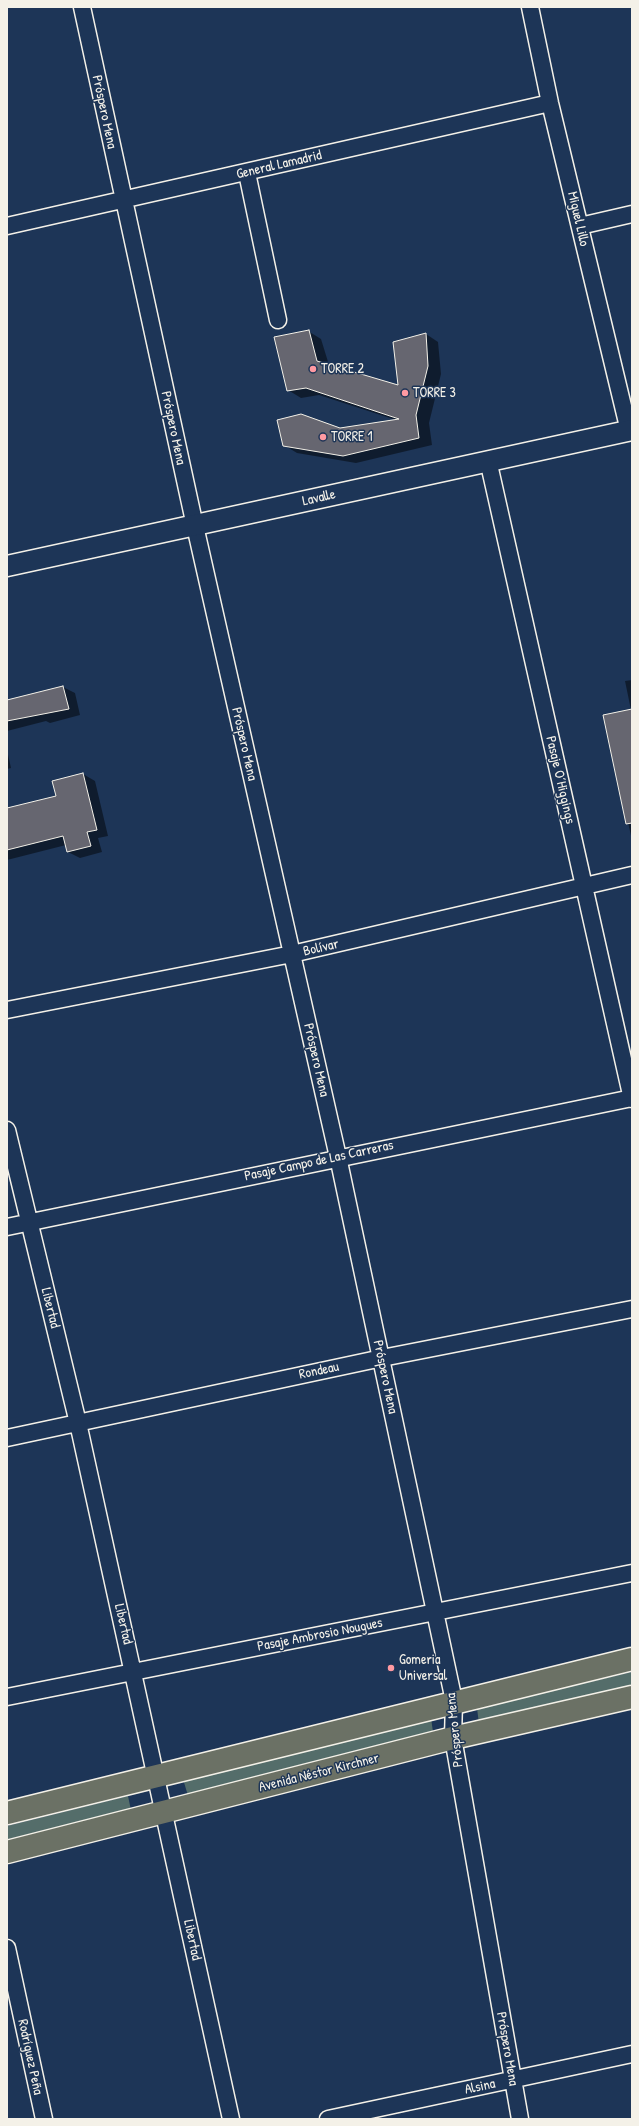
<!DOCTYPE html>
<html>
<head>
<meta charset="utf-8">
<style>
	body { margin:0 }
	#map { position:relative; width:639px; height:2126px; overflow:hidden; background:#1d3557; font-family:"Patrick Hand",sans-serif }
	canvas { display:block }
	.frame { position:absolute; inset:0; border:8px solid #f4f1e8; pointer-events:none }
</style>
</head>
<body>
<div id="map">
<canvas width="639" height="2126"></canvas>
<div class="frame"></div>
</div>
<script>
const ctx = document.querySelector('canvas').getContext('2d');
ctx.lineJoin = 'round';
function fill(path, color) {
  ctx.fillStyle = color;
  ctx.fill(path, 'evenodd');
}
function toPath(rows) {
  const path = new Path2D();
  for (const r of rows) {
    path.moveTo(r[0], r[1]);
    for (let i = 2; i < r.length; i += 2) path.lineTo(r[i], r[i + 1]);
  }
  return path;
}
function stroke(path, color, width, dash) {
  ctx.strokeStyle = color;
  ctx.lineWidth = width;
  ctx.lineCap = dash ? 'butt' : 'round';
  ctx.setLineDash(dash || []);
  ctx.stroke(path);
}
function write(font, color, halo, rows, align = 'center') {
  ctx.font = font + ' "Patrick Hand",sans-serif';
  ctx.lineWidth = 3;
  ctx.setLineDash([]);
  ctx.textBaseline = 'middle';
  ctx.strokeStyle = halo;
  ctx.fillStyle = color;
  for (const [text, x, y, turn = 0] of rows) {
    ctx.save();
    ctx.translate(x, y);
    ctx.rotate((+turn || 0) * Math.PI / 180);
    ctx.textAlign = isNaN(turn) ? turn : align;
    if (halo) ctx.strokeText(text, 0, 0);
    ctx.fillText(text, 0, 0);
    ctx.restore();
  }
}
fill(toPath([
	[632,1672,632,1689,479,1724,477,1708],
	[431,1718,434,1739,189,1799,183,1779],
	[128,1796,132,1815,7,1846,7,1826]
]), '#546d6a');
fill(toPath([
	[308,331,321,339,329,365,399,386,426,334,438,342,441,374,429,423,432,445,356,463,297,453,284,445,339,429,396,420,319,395,301,398,288,390],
	[632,680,632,840,604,716,631,710,625,681],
	[63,687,75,693,80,715,50,723,46,721,7,731,7,701],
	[7,750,11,768,7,769],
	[83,774,95,781,108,836,98,838,102,852,80,858,68,852,66,845,7,860,7,809,57,796]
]), '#0007');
const building = toPath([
	[309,330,317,361,398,385,393,342,426,333,428,366,416,415,419,438,343,456,283,446,277,420,301,414,340,428,399,419,306,388,287,391,274,337,309,330],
	[63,686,69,709,7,721,7,700,63,686],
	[632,709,632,823,626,824,603,715,632,709],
	[83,773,97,830,87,832,91,846,67,852,63,836,7,850,7,808,56,796,52,781,83,773]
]);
fill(building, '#666670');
stroke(building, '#f4f1e8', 1);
const minor = toPath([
	[82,7,195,526,338,1157,454,1701,453,1738,520,2119],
	[530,7,550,103,629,431],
	[247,173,278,320],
	[7,226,550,103],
	[580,226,632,214],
	[488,460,632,1099],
	[7,1010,292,954,632,875],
	[7,1130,78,1423,231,2119],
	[7,1227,632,1098],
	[7,1438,382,1358,632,1309],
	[7,1697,632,1573],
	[7,1948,44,2119],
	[328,2119,632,2054]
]);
const tertiary = toPath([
	[7,566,632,430]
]);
const primary = toPath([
	[7,1813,632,1659],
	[7,1852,453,1738,632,1697]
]);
stroke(minor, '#f4f1e8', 19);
stroke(tertiary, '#f4f1e8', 23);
stroke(primary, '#f4f1e8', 25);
stroke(minor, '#1d3557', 16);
stroke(tertiary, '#1d3557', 20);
stroke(primary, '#6b7165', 22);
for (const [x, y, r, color] of [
	[313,369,4,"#ff9aa2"],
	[405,393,4,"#ff9aa2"],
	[323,437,4,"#ff9aa2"],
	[391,1668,4,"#ff9aa2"]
]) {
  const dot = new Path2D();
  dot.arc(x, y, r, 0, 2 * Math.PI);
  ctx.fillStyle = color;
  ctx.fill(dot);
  stroke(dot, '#1d3557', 1.5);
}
write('14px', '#f4f1e8', '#1d3557', [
	["Próspero Mena",104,112,78],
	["General Lamadrid",279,165,-13],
	["Miguel Lillo",578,219,77],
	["Próspero Mena",173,428,78],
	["Lavalle",319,498,-13],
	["Próspero Mena",244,744,77],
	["Pasaje O´Higgings",560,780,77],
	["Bolívar",321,948,-13],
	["Próspero Mena",316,1060,77],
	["Pasaje Campo de Las Carreras",319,1161,-12],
	["Libertad",50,1308,76],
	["Rondeau",319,1371,-12],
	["Próspero Mena",385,1377,78],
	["Libertad",123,1624,77],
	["Pasaje Ambrosio Nougues",320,1635,-11],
	["Próspero Mena",455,1730,-96],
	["Avenida Néstor Kirchner",319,1773,-14],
	["Libertad",192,1940,78],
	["Próspero Mena",507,2049,80],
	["Rodríguez Peña",30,2057,78],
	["Alsina",480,2087,-12]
]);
write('14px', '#f4f1e8', '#1d3557', [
	["TORRE 2",321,369],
	["TORRE 3",413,393],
	["TORRE 1",331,437],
	["Gomeria",399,1660],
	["Universal",399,1676]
], 'left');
</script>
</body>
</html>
